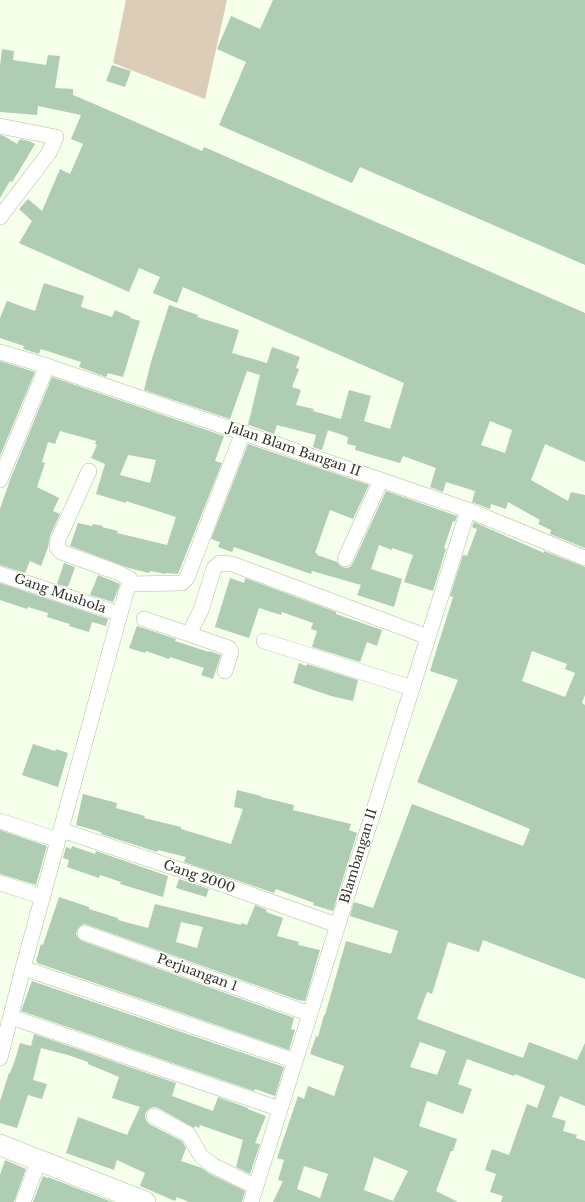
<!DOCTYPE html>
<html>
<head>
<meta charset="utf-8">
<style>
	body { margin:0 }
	canvas { display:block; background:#f6ffea }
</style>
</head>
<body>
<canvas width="585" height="1202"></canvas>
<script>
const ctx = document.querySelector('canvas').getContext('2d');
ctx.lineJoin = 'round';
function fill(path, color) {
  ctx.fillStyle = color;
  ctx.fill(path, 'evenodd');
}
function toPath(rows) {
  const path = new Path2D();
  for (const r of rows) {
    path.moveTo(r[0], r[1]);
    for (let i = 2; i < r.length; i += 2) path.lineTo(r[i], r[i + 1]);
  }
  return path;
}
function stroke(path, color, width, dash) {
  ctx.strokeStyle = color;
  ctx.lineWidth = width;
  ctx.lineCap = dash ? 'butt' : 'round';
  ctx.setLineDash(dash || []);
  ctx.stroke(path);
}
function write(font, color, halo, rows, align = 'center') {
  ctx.font = font + ' "Libre Baskerville",serif';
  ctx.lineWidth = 3;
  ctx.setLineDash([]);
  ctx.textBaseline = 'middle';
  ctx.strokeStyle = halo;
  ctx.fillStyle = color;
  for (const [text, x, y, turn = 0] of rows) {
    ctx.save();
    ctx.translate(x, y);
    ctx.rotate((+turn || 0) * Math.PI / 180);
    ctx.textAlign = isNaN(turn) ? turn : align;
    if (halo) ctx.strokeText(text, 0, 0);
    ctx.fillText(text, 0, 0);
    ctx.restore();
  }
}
fill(toPath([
	[126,0,227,0,205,99,113,63]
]), '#dbcdb7');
fill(toPath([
	[273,0,585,0,585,265,360,167,352,183,219,125,246,62,217,49,231,16,260,29],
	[2,49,14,51,13,60,46,65,48,55,60,56,55,88,73,89,73,95,99,106,202,151,204,147,585,313,585,462,545,444,531,480,568,501,571,492,585,495,585,548,550,534,551,530,538,524,540,520,508,502,506,509,491,504,490,509,472,502,475,491,446,482,443,492,430,487,436,468,403,456,400,463,355,450,356,446,347,444,348,437,328,430,322,450,313,447,316,435,277,425,274,434,249,425,248,425,260,375,247,371,230,419,144,390,151,362,169,305,198,315,197,317,239,330,232,353,267,363,272,347,300,357,296,368,299,369,292,387,301,390,296,405,314,409,313,411,341,419,349,390,371,396,364,421,390,429,404,383,183,287,177,303,153,293,160,277,139,268,129,292,19,243,32,221,19,209,28,199,42,211,60,169,70,174,83,144,71,139,81,115,38,106,37,115,0,112,0,66],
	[490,421,512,430,505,453,481,445],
	[112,65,131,71,125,87,106,81],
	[0,135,4,136,17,144,20,139,29,141,35,144,19,171,12,182,10,181,0,198],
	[44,283,84,296,81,307,112,317,115,310,131,317,130,318,140,321,123,377,108,373,106,377,79,367,81,362,41,349,39,354,23,349,24,346,0,338,0,318,7,301,35,311],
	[0,361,35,372,0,456],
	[52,377,224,436,215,461,222,463,178,574,166,573,166,574,150,571,149,573,129,568,70,546,78,523,92,526,93,524,103,526,102,527,118,531,117,533,167,545,176,517,126,501,126,503,96,494,105,464,91,458,97,445,95,444,96,441,60,431,55,444,48,442,42,462,45,463,37,487,59,498,53,511,60,514,50,536,48,547,41,566,30,561,25,573,0,565,0,509,10,480],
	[128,455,156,460,150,483,120,475],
	[248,444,369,485,353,519,330,510,315,553,317,553,317,555,337,562,342,567,346,568,350,567,353,563,386,491,457,516,455,522,453,521,444,548,446,549,433,591,404,582,413,555,392,548,392,550,379,545,371,569,402,579,394,607,357,595,361,585,312,571,311,574,234,547,232,552,218,547,220,542,211,539],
	[474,522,544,553,544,551,585,567,585,695,582,703,585,705,585,979,483,940,479,952,448,942,432,994,427,992,417,1019,523,1058,529,1042,577,1060,585,1043,585,1106,560,1096,552,1117,566,1121,563,1131,577,1135,576,1138,585,1141,585,1202,501,1202,503,1196,490,1192,496,1174,485,1170,492,1149,509,1155,527,1104,537,1108,545,1086,515,1074,514,1076,467,1059,458,1084,472,1089,463,1114,427,1101,419,1126,457,1139,453,1151,451,1151,436,1191,458,1202,273,1202,283,1181,278,1180,284,1160,277,1158,298,1096,304,1099,308,1086,334,1096,344,1066,310,1054,316,1036,318,1037,324,1015,325,1015,346,941,391,954,398,931,350,916,354,902,373,908,412,804,523,846,530,829,417,782,458,680,430,671,453,597,450,596,463,555,467,556,477,529,472,527],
	[532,651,567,664,565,669,575,673,565,697,522,681],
	[420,1042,446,1051,437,1075,410,1067],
	[374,1157,408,1171,393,1201,364,1190],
	[304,1166,328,1174,320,1198,297,1189],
	[64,563,75,567,68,587,57,584],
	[98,575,120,584,113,602,90,595],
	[230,578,244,583,245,578,336,612,336,614,382,630,377,646,367,642,360,662,312,647,317,631,311,629,313,623,282,612,281,615,259,608,249,638,215,627],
	[0,583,108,619,106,626,92,622,89,632,69,626,70,624,47,617,48,613,28,607,27,609,0,600],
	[137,626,176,639,175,641,209,652,209,651,221,655,213,679,201,675,204,668,170,657,169,659,146,651,145,653,129,648],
	[299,663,306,666,307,664,358,680,353,701,331,696,293,683],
	[33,744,55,751,56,749,68,753,58,787,22,775],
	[237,790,261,796,261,797,294,805,293,810,351,824,349,830,357,833,333,911,313,905,314,903,276,889,274,893,184,862,186,857,158,850,157,852,101,834,102,833,97,831,76,825,83,794,117,803,116,808,145,816,144,818,181,827,181,829,231,844,243,809,234,807],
	[0,830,47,846,36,885,0,874],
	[72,846,95,854,96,851,168,876,163,897,120,884,121,882,100,875,99,878,67,867,69,860,63,858,66,847,71,849],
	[179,879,209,889,206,897,176,888],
	[59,897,89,907,89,909,118,918,118,920,148,928,155,904,241,925,241,923,247,925,255,905,267,910,266,912,283,918,277,936,299,942,298,945,320,950,305,1001,298,1000,88,925,84,924,80,926,77,930,76,934,78,938,82,941,294,1018,291,1029,295,1030,289,1050,37,963,37,961,36,961,41,944,43,945],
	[181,922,203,927,197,948,176,942],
	[32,981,284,1067,275,1096,255,1089,254,1091,21,1011],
	[34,1034,176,1083,172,1096,213,1111,218,1097,248,1108,248,1109,266,1116,255,1143,260,1144,250,1174,236,1167,243,1140,200,1125,199,1128,195,1126,194,1128,158,1108,154,1107,150,1108,146,1112,145,1116,146,1120,149,1124,182,1141,186,1148,181,1161,202,1168,210,1174,245,1191,242,1202,189,1202,177,1197,175,1201,140,1186,145,1173,117,1160,114,1170,66,1153,78,1117,127,1135,140,1107,112,1098,119,1077,88,1064,88,1062,68,1055,41,1048,33,1080,47,1084,42,1099,28,1095,17,1128,0,1123,0,1101,9,1073,10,1073,15,1060,20,1043,31,1046],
	[5,1160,26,1169,14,1202,0,1202,0,1175],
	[43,1176,48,1178,48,1177,112,1202,33,1202]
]), '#afcdb3');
const street = toPath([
	[0,126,56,137,49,153,0,217],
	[0,352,47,366,381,480,468,510,585,558],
	[0,480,47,366],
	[345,559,381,480],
	[0,574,120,614],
	[130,584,182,583,187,578,243,432],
	[144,619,189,634,201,610,214,568,220,563,232,564,428,637],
	[189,634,229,648,231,652,225,671],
	[264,641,412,688],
	[0,821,58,840],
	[61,830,193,874,337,925],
	[0,883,43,897],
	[85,933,310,1014],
	[23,968,295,1061],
	[11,1017,280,1109],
	[0,1058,23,968,120,614,126,592,130,584,130,579,119,573,61,552,57,547,58,540,89,471],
	[154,1116,188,1134,201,1156,214,1166,256,1187],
	[23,1202,39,1160],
	[251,1202,468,510]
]);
const secondary = toPath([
	[0,1145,145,1202]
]);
stroke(street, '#b2bca3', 16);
stroke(secondary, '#b2bca3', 22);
stroke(street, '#fff', 15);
stroke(secondary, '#fff', 21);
write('13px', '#2f3329', '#fff', [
	["Jalan Blam Bangan II",294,450,19],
	["Gang Mushola",60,594,19],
	["Blambangan II",359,856,-73],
	["Gang 2000",199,877,19],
	["Perjuangan 1",197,973,20]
]);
</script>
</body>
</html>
